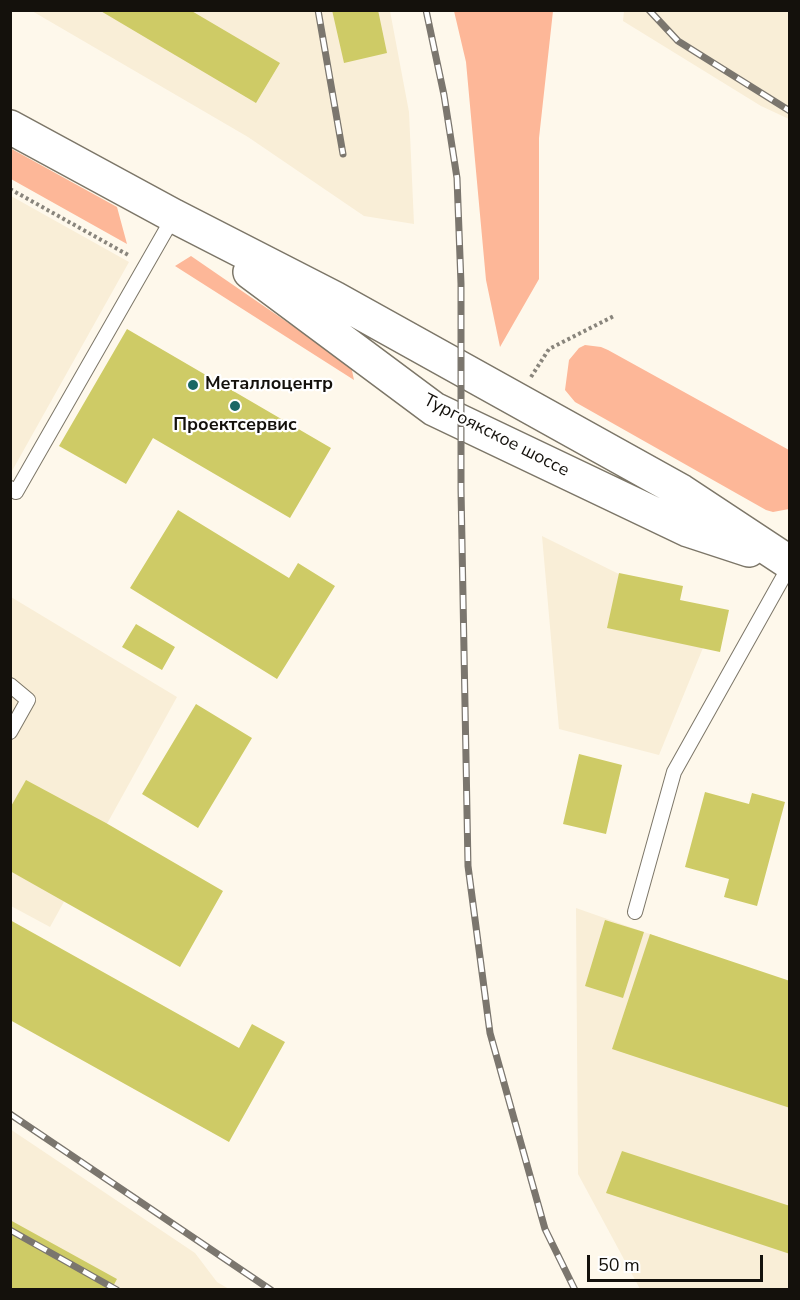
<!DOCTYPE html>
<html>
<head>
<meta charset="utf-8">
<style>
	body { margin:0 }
	#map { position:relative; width:800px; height:1300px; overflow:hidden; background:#fef8eb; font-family:"Nunito Sans",sans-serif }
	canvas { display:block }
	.frame { position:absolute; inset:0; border:12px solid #14110c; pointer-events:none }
	.scale { position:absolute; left:587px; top:1255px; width:176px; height:27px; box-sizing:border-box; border:3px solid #14110c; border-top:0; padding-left:8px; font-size:18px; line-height:21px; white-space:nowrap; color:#14110c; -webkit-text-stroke:4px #fff; paint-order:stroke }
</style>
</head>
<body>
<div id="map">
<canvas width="800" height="1300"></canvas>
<div class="frame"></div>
<div class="scale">50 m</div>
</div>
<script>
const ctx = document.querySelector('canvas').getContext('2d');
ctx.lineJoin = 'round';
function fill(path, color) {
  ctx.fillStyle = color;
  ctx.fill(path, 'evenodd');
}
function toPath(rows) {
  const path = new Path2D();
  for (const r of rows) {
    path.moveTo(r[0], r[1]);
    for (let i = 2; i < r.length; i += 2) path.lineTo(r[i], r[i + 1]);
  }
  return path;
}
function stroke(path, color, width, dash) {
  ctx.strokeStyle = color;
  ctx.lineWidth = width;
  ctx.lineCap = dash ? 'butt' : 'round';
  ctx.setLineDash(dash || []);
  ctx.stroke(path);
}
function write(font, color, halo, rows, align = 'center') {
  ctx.font = font + ' "Nunito Sans",sans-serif';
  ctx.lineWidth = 4.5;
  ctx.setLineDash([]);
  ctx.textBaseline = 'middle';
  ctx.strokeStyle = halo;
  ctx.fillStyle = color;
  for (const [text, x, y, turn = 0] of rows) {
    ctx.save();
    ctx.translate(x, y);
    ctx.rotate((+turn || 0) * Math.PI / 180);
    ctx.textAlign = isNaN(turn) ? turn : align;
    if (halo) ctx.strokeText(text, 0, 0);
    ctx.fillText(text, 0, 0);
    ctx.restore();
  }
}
fill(toPath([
	[32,11,390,11,409,112,414,224,364,216,248,137],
	[624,11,789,11,789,119,761,106,623,21],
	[11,196,129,262,12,471,10,470],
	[542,536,714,621,659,755,559,729],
	[11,597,177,697,50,927,11,906],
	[576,908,789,983,789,1289,640,1289,578,1174],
	[10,1129,195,1253,217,1282,229,1289,11,1289]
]), '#f9eed7');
fill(toPath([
	[454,11,553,11,539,138,539,279,500,347,486,280,466,62],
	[10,148,117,207,127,244,11,179],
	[191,256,351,366,354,380,175,266],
	[585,345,601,347,608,350,789,450,789,509,773,512,766,510,575,402,565,390,569,360,579,348]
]), '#fdb798');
fill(toPath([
	[99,10,190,10,280,63,256,103],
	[332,10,378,10,387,53,344,63],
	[127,329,331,448,290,518,153,438,126,484,59,446],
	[178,510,289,578,298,563,335,586,277,679,130,588],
	[619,573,683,586,680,600,729,610,720,652,607,628],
	[136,624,175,647,162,670,122,647],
	[196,704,252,738,198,828,142,794],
	[579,754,622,765,606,834,563,824],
	[26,780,106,823,223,891,180,967,10,871,10,808],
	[705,792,749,804,752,793,785,802,757,906,724,897,729,879,685,867],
	[10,920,239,1048,252,1024,285,1042,229,1142,10,1020],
	[605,920,644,932,623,998,585,986],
	[650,934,790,981,790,1108,612,1049],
	[622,1151,790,1206,790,1254,606,1193],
	[10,1220,117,1279,111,1290,10,1290]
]), '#cecb66');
const service = toPath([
	[10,488,16,492,174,216],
	[10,685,28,700,10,732],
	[635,912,674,772,790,565]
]);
const primary = toPath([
	[10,127,174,216,334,298,681,491,790,563],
	[250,272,434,409,688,530,749,550]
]);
stroke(service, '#7c7668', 16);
stroke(primary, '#7c7668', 36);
stroke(toPath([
	[10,189,130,256],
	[531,377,549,349,614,316]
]), '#89857c', 4, [3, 3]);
stroke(service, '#fff', 14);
stroke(primary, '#fff', 33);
const rail = toPath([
	[318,10,343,154],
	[426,10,444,95,457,178,461,284,461,489,468,866,490,1033,545,1229,575,1290],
	[649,10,678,41,790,111],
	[10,1114,271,1290],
	[10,1230,117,1290]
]);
stroke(rail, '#7b766e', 7);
stroke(rail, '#fff', 4.5, [14]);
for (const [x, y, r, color] of [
	[193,385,6,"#1a6764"],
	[235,406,6,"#1a6764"]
]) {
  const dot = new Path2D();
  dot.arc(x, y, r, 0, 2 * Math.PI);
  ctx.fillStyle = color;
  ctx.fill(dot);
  stroke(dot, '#fff', 2);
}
write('bold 18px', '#14110c', '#fff', [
	["Металлоцентр",205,385],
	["Проектсервис",235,426,"center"]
], 'left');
write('18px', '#14110c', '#fff', [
	["Тургоякское шоссе",496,436,27]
]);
</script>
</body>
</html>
